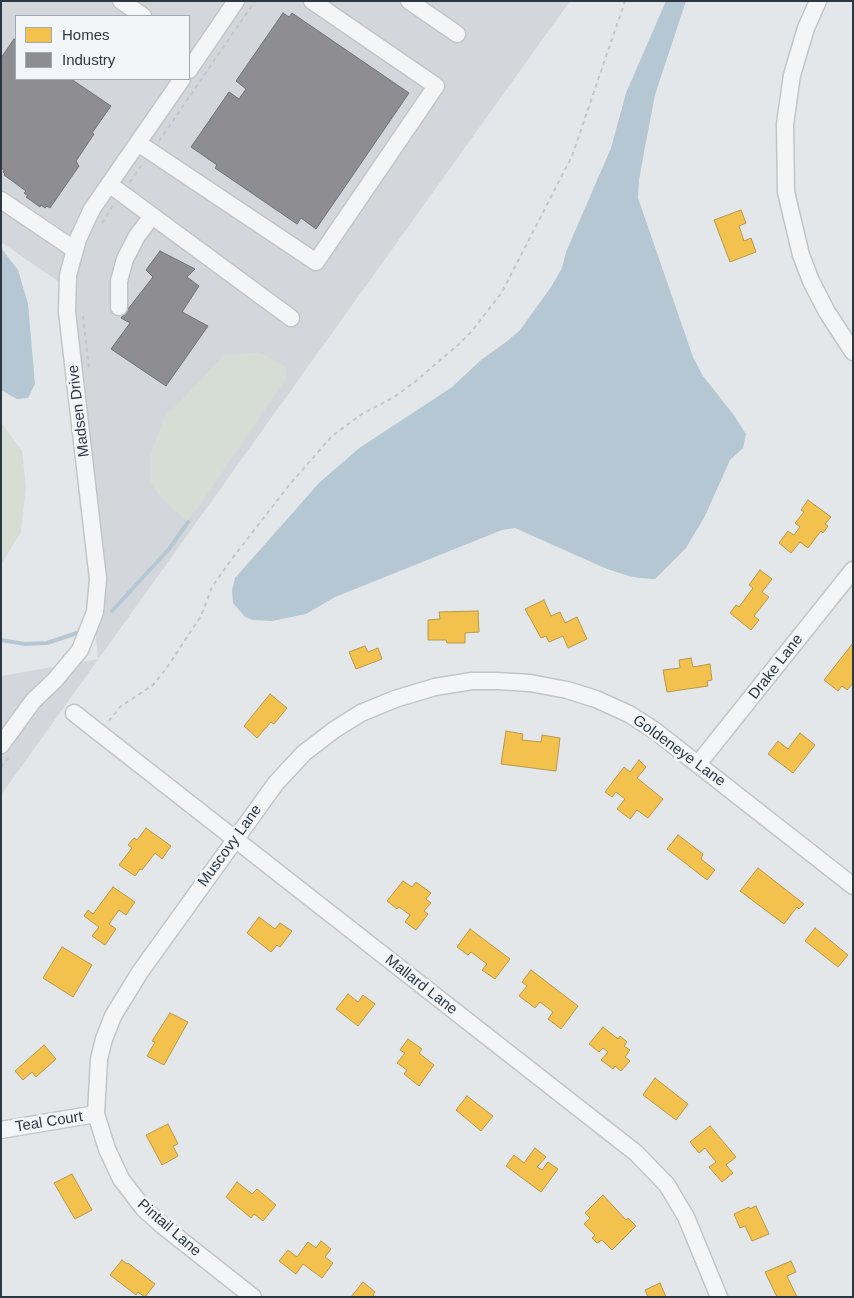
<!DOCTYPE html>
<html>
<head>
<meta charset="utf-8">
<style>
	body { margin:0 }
	#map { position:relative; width:854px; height:1298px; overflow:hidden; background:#e4e7e9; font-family:Helvetica,sans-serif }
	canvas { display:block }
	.frame { position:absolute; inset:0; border:2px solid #2c3742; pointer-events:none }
	.legend { position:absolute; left:15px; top:15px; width:175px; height:65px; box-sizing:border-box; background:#f3f6f8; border:1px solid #a3aaaf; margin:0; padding:6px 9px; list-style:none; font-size:15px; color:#2c3742 }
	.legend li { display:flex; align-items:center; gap:10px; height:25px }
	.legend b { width:25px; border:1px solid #a3aaaf }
</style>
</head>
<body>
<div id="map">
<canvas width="854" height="1298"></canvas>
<div class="frame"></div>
<ul class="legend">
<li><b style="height:14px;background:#f2c14e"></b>Homes</li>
<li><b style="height:14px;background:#8d8d92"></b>Industry</li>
</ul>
</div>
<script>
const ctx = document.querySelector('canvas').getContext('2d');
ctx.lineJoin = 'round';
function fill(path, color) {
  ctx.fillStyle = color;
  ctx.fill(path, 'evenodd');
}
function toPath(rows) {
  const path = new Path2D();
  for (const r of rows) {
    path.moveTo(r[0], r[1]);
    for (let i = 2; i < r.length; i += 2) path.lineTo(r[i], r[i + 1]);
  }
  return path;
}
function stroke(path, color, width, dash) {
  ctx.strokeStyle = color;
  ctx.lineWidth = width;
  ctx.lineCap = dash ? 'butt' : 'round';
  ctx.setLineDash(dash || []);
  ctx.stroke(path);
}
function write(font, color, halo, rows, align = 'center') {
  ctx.font = font + ' Helvetica,sans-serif';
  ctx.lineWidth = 5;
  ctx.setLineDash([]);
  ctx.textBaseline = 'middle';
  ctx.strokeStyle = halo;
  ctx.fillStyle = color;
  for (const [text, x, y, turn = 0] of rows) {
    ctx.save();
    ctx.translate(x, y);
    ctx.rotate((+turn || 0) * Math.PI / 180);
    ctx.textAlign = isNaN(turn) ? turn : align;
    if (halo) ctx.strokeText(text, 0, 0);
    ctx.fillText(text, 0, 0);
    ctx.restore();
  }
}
fill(toPath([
	[1,1,570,1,1,795,1,676,98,659,62,284,1,242],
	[16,16,189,16,189,79,16,79]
]), '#d3d7dc');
fill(toPath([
	[258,352,286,367,286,379,188,522,162,499,150,482,150,455,166,413,172,410,223,356],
	[1,422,22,451,26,487,21,532,1,565]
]), '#d6ddd5');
fill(toPath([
	[666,1,686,1,655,95,645,147,639,180,638,198,693,357,703,376,733,414,746,434,743,448,730,460,705,516,686,548,655,579,640,578,629,576,607,569,515,528,502,530,335,597,306,614,272,621,253,620,245,617,233,603,232,590,235,578,319,483,358,449,452,387,481,360,506,342,520,330,551,287,562,268,566,252,611,148,626,93],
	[1,248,18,270,28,304,35,384,28,398,17,399,1,390]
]), '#b5c7d2');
const homes = toPath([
	[741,210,746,223,739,226,744,241,751,238,756,252,730,262,714,220,741,210],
	[808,500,831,517,825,524,828,526,823,533,821,531,808,548,800,542,791,553,779,543,788,531,794,535,800,527,795,523,804,512,801,510,808,500],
	[760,570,772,579,762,592,769,597,754,616,759,620,751,630,730,613,736,605,739,607,753,588,749,585,760,570],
	[544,600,551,616,560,612,565,623,577,617,587,639,568,648,563,636,549,642,546,636,541,638,525,609,544,600],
	[478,611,479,632,465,633,465,643,447,643,446,640,428,640,428,620,440,619,439,612,478,611],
	[853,643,853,683,847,690,842,686,838,691,824,680,853,643],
	[365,646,368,652,378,648,382,659,356,669,349,652,365,646],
	[691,658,693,667,710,664,712,680,707,681,708,686,667,692,663,670,680,668,679,660,691,658],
	[270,694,287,708,274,724,271,722,257,738,244,726,270,694],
	[506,731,523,734,522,740,541,742,542,735,560,738,556,771,501,764,506,731],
	[800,733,815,745,793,773,768,754,778,741,788,749,800,733],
	[639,760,646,767,637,778,663,799,648,818,637,810,630,819,617,809,625,799,616,792,612,797,605,792,624,767,630,772,639,760],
	[146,828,171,846,162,859,155,853,142,870,140,869,135,876,119,865,132,848,128,845,134,838,137,840,146,828],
	[678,835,703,854,701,859,715,870,707,880,667,849,678,835],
	[758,868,804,904,799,909,797,907,784,924,740,891,758,868],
	[403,881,412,887,416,882,431,893,426,899,431,903,424,911,428,914,416,930,405,922,410,915,399,907,397,909,387,901,403,881],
	[113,887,135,902,126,915,119,910,109,924,116,929,105,945,92,936,99,927,84,916,88,910,93,914,113,887],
	[259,917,275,929,280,923,292,931,280,947,277,945,271,952,247,933,259,917],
	[815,928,848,955,838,967,805,941,815,928],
	[470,929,510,959,495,979,482,970,487,964,471,952,468,955,457,947,470,929],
	[62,947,92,965,73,997,43,978,62,947],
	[531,970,578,1006,561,1029,548,1019,553,1012,540,1002,535,1008,519,996,527,986,522,982,531,970],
	[348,994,358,1002,363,995,375,1004,358,1026,336,1009,348,994],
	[170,1013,188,1022,164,1065,147,1056,155,1042,152,1041,170,1013],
	[603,1027,618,1039,620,1036,627,1042,624,1046,630,1050,625,1057,630,1061,621,1071,615,1066,613,1069,601,1060,608,1052,603,1048,599,1052,589,1044,603,1027],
	[408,1039,422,1049,419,1053,434,1065,419,1086,404,1074,407,1070,397,1063,405,1053,400,1050,408,1039],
	[44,1045,56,1059,36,1077,32,1072,23,1080,15,1071,44,1045],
	[655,1078,688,1104,676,1120,643,1095,655,1078],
	[467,1096,493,1116,481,1131,456,1110,467,1096],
	[168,1124,178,1144,173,1146,178,1156,162,1165,146,1135,168,1124],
	[710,1126,736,1157,726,1165,733,1173,722,1182,709,1167,716,1162,705,1148,699,1153,690,1142,710,1126],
	[535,1148,546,1157,537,1167,542,1170,548,1162,558,1169,541,1192,506,1166,514,1155,524,1163,535,1148],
	[72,1174,92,1210,75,1219,54,1183,72,1174],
	[237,1182,252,1194,257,1189,276,1205,263,1221,254,1214,251,1218,226,1197,237,1182],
	[603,1195,626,1220,628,1218,636,1226,612,1250,602,1240,597,1243,592,1238,595,1235,584,1224,590,1218,585,1213,603,1195],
	[756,1206,769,1234,752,1241,745,1226,740,1228,734,1214,749,1207,750,1209,756,1206],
	[321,1241,331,1249,325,1257,333,1263,322,1278,303,1264,296,1274,279,1261,288,1250,297,1257,308,1242,316,1248,321,1241],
	[122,1260,127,1264,128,1263,155,1284,145,1297,138,1292,136,1295,110,1275,122,1260],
	[791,1261,796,1272,787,1276,797,1297,777,1297,765,1272,791,1261],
	[363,1282,375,1292,373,1295,375,1297,351,1297,363,1282],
	[660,1283,666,1297,648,1297,645,1290,660,1283]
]);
fill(homes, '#f2c14e');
stroke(homes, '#b7984a', 1);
const industry = toPath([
	[283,13,289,17,292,13,409,93,316,229,301,218,297,224,215,168,217,165,191,147,229,92,239,99,246,89,236,81,283,13],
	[14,39,16,41,16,79,71,79,111,106,92,133,94,134,76,161,79,166,50,208,47,206,45,208,41,205,40,207,26,197,28,196,24,193,26,191,4,175,5,174,3,172,4,170,1,168,1,58,14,39],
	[160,251,195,269,187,277,199,286,182,312,208,326,166,386,111,349,130,323,121,318,153,277,146,270,160,251]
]);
fill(industry, '#8d8d92');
stroke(industry, '#70737a', 1);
stroke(toPath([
	[112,611,169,549,188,522],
	[1,640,25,644,47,643,77,633]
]), '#b5c7d2', 4);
const minor = toPath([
	[121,1,143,16],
	[409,1,457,34],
	[818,1,806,28,792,75,785,124,786,192,801,255,811,281,827,312,853,352],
	[189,70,236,1],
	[138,143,316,262,436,86,312,1],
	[109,184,291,318],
	[1,200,75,250],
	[119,307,119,281,125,259,137,236,152,216],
	[74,713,636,1153,667,1185,686,1217,719,1297],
	[1,745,33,701,55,680,80,650,95,612,98,579,67,312,68,275,78,239,92,209,182,79],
	[698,764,853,570],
	[1,1130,96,1114],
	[253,1297,163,1226,144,1209,121,1179,107,1149,96,1114,99,1059,104,1039,113,1016,140,972,276,783,304,753,334,730,361,713,395,699,435,687,472,681,498,681,530,683,567,690,596,699,629,714,654,730,853,886]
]);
stroke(minor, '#c2c5c7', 19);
stroke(toPath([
	[159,141,255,1],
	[130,182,143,163],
	[102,223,114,204],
	[83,316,89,369],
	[109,721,120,707,153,685,166,669,201,616,212,587,231,560,290,484,332,436,362,414,394,397,416,381,459,344,472,331,502,292,572,156,625,1],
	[1,767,9,757]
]), '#c2c6c8', 2, [4, 4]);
stroke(minor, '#f4f5f6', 16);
write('15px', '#2c3742', '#f3f6f8', [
	["Madsen Drive",79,411,-97],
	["Drake Lane",776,667,-52],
	["Goldeneye Lane",679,751,36],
	["Muscovy Lane",230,846,-54],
	["Mallard Lane",421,985,38],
	["Teal Court",49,1122,-9],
	["Pintail Lane",169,1228,41]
]);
</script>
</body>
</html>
